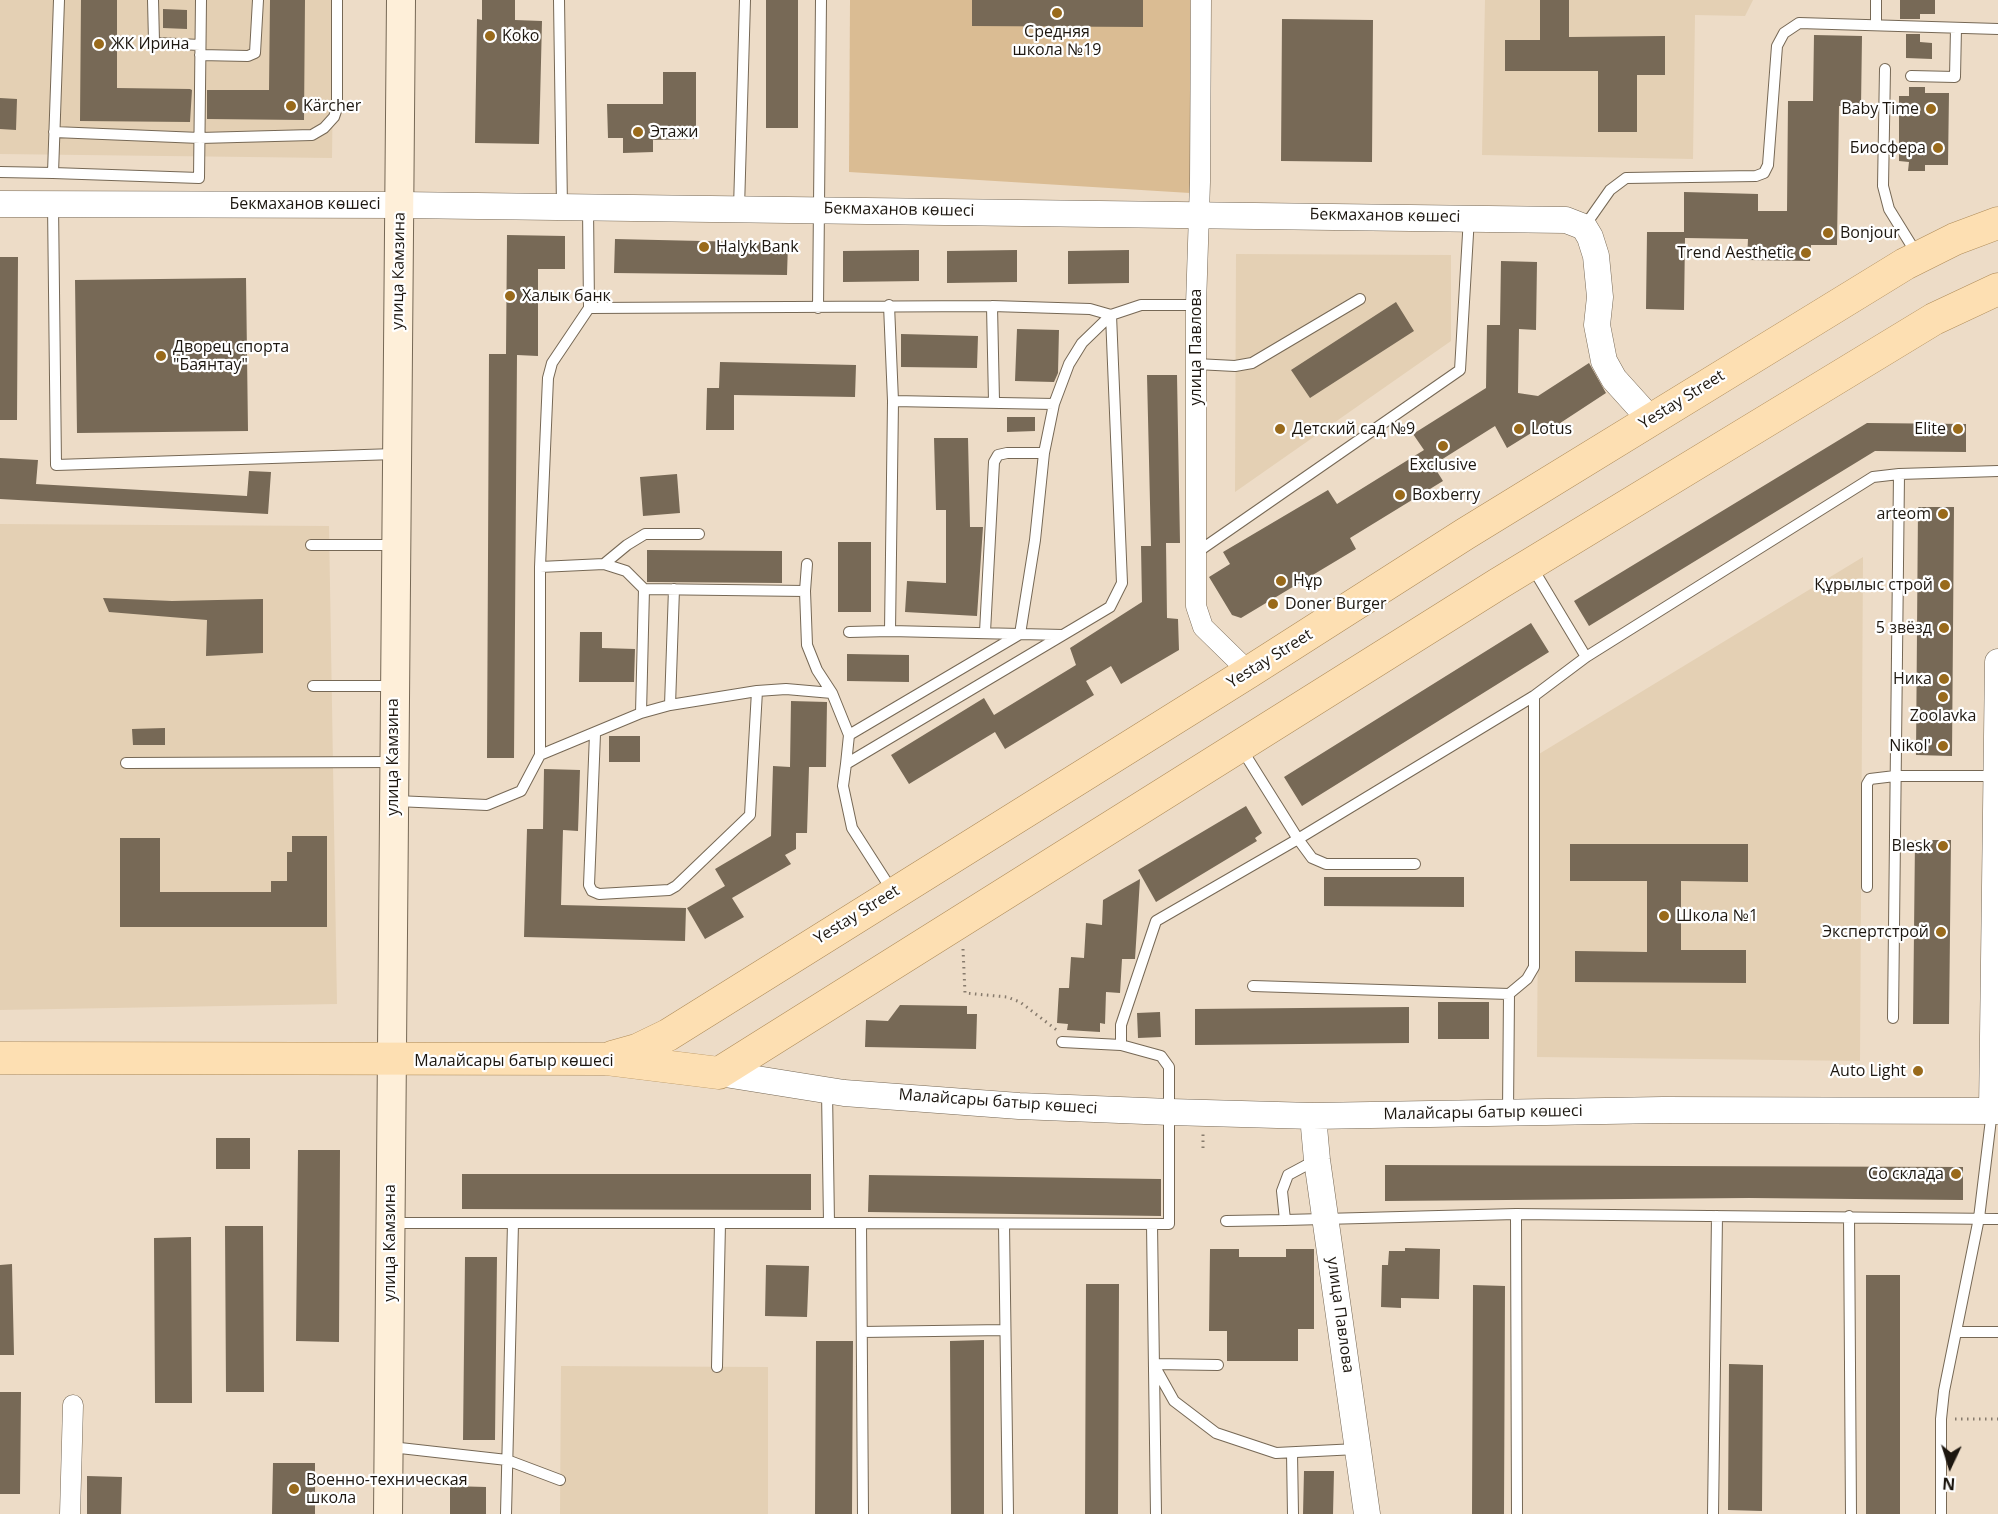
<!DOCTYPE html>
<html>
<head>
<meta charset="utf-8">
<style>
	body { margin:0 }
	#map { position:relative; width:1998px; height:1514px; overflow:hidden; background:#eddcc7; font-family:"Open Sans",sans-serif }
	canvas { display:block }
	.north { position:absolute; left:1920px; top:1436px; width:60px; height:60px; -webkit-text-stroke:4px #fff; paint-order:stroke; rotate:184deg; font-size:16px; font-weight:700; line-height:24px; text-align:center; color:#1d1710 }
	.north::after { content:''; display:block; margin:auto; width:21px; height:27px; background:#1d1710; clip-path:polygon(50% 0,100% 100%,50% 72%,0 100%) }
</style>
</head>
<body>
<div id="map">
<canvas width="1998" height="1514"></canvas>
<div class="north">N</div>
</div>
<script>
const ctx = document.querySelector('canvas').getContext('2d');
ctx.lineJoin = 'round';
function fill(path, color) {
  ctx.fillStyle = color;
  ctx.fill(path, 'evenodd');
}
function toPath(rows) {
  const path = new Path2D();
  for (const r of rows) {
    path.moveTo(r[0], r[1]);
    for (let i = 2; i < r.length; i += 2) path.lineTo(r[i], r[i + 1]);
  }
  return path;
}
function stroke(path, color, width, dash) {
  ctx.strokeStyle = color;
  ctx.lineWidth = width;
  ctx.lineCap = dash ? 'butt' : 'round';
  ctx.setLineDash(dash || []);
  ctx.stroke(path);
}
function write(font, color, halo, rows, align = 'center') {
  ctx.font = font + ' "Open Sans",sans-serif';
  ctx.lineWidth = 4.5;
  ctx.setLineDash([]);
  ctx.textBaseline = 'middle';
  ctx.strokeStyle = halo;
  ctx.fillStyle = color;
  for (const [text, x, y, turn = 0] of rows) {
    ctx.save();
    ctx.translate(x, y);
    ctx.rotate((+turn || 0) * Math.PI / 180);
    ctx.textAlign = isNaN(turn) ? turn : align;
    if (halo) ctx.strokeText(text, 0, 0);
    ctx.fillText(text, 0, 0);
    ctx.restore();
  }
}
fill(toPath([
	[0,0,334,0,332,158,0,154],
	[1485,0,1753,0,1745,16,1695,15,1693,159,1482,155],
	[1236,254,1451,255,1451,341,1235,492],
	[0,524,329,526,337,1004,0,1010],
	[1863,557,1860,1061,1537,1057,1539,754],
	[561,1366,768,1367,768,1514,560,1514]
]), '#e4d0b4');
fill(toPath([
	[850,0,1190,0,1190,193,849,172]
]), '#dabc93');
fill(toPath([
	[81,0,117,0,117,88,190,89,192,90,190,122,80,121],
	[270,0,305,0,304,120,207,119,207,90,269,90],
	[482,0,515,0,515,20,542,21,539,144,475,143,477,19,482,20],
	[766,0,798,0,798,128,766,128],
	[972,0,1143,0,1143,27,972,26],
	[1540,0,1569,0,1569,37,1665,36,1665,75,1637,75,1637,132,1598,132,1598,71,1505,71,1505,40,1540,40],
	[1900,0,1935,0,1935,14,1920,14,1920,19,1900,19],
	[163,9,187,10,187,29,163,28],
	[1282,19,1373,20,1372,162,1281,161],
	[1906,34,1920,34,1920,42,1932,43,1932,59,1906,58],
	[1814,35,1862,36,1861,107,1839,106,1837,245,1811,245,1810,261,1747,260,1748,239,1685,238,1684,310,1646,309,1647,232,1684,232,1684,192,1758,194,1758,211,1787,211,1788,101,1813,101],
	[663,72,696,72,696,139,653,140,653,152,623,153,623,138,608,138,607,104,663,104],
	[1909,87,1925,87,1925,93,1949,93,1948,165,1925,165,1925,171,1908,171,1909,162,1899,161,1899,96,1909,96],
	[0,98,17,99,16,130,0,129],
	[507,235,565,236,565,269,538,269,538,356,517,355,514,758,487,758,489,354,506,354],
	[615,239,788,243,787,275,614,273],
	[919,250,919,281,843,282,843,251],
	[1017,250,1017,282,947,283,947,251],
	[1129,250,1129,283,1068,284,1068,251],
	[0,257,18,257,17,420,0,420],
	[1501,261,1537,262,1536,330,1519,329,1518,393,1538,396,1589,363,1606,393,1545,433,1541,427,1507,448,1495,426,1433,465,1443,481,1350,538,1356,549,1241,618,1232,615,1209,577,1230,564,1223,552,1328,490,1337,504,1424,450,1413,434,1486,388,1487,325,1500,325],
	[246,278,248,431,77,433,75,280],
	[1396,302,1414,331,1310,398,1291,370],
	[1017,329,1059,330,1058,373,1054,382,1015,381],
	[901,334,978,336,977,368,901,367],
	[720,362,856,365,855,397,734,395,734,430,706,430,707,388,719,388],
	[1147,375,1177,375,1180,543,1166,543,1167,618,1178,619,1179,650,1121,684,1111,666,1086,681,1094,695,1005,749,995,732,909,784,891,755,984,698,994,715,1076,665,1070,648,1142,602,1141,546,1151,546],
	[1007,417,1035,417,1035,431,1007,432],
	[1867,423,1966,424,1966,452,1875,451,1589,626,1574,601],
	[934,438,968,438,970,527,983,527,977,616,905,612,907,581,946,583,946,510,936,510],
	[0,458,38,460,36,484,247,496,249,471,271,472,268,514,0,499],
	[677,474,680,513,643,516,640,477],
	[1918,507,1954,507,1952,756,1916,755],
	[838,542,871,542,871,612,838,612],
	[647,550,782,551,782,583,647,582],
	[103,598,172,601,263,599,263,653,206,656,207,620,109,612],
	[1531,623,1549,652,1302,806,1284,777],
	[580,632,602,632,602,648,635,649,634,682,579,682],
	[847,654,909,655,909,682,847,681],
	[791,701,827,702,826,767,809,767,807,833,796,833,796,849,785,855,791,864,732,898,744,917,705,939,687,908,725,886,715,869,771,836,773,766,790,767],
	[165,728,165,745,133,745,132,729],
	[609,736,640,736,640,762,609,762],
	[544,769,580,770,578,831,563,830,561,905,686,908,685,941,524,937,527,829,543,829],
	[1246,806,1262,833,1255,838,1257,841,1156,902,1138,870],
	[292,836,327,836,327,927,120,927,120,838,160,838,160,892,271,892,271,881,287,881,287,852,292,852],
	[1915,840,1951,840,1949,1024,1913,1024],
	[1570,844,1748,844,1748,882,1681,881,1681,950,1746,950,1746,983,1575,982,1575,951,1647,952,1647,881,1570,881],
	[1324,877,1464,877,1464,907,1324,906],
	[1140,879,1135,959,1122,959,1120,993,1106,992,1105,1024,1100,1023,1100,1032,1067,1030,1068,1024,1057,1023,1059,988,1069,988,1071,957,1084,958,1086,923,1102,925,1103,900],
	[1438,1002,1489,1002,1489,1039,1438,1039],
	[900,1005,967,1006,967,1014,977,1014,976,1049,865,1047,866,1020,888,1021],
	[1409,1007,1409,1043,1195,1045,1195,1009],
	[1160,1012,1161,1037,1138,1038,1137,1013],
	[216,1138,250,1138,250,1169,216,1169],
	[298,1150,340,1150,339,1342,296,1341],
	[1385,1165,1963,1167,1963,1200,1749,1198,1385,1201],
	[462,1174,811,1174,811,1210,462,1209],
	[869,1175,1161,1179,1161,1216,868,1212],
	[225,1226,263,1226,264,1392,226,1392],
	[191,1237,192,1403,155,1403,154,1238],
	[1405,1248,1440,1249,1439,1299,1401,1298,1401,1308,1381,1307,1382,1265,1388,1265,1389,1251,1405,1251],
	[1210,1249,1239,1249,1239,1257,1286,1257,1286,1249,1314,1249,1314,1329,1298,1329,1298,1361,1227,1361,1227,1331,1209,1331],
	[465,1257,497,1257,495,1440,463,1440],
	[12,1264,14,1355,0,1355,0,1265],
	[766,1265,809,1266,807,1317,765,1316],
	[1866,1275,1900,1275,1900,1514,1866,1514],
	[1086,1284,1119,1284,1118,1514,1085,1514],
	[1473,1285,1505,1286,1504,1514,1472,1514],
	[984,1340,984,1514,951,1514,950,1341],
	[816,1341,853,1341,852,1514,815,1514],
	[1729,1364,1763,1365,1762,1511,1728,1510],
	[0,1392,21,1392,20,1494,0,1494],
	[273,1463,315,1463,315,1514,272,1514],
	[1304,1471,1334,1471,1333,1514,1303,1514],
	[87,1476,122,1477,121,1514,87,1514],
	[450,1486,486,1487,486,1514,450,1514]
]), '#776956');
const service = toPath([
	[153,0,154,41,157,43,200,45],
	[559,0,562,207],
	[1876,25,1876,0],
	[200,55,248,56,255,53,258,0],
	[1885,69,1883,186,1889,209,1918,256],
	[1911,76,1955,77,1956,28],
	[54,132,200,138,312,135,324,128,334,117,337,108,337,0],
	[0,172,53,173,59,0],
	[53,173,199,178,201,0],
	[53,204,56,465,395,454],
	[739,208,745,0],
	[1584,227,1610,190,1626,178,1756,176,1764,173,1768,165,1777,46,1784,33,1799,23,1998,29],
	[889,305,893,401],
	[992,306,994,401],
	[589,308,992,306,1090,309,1111,315,1082,343,1069,364,1054,404,893,401,890,631,1063,635],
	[818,308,821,0],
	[1196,364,1235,366,1252,363,1360,299],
	[1899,474,1998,471],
	[311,545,394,545],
	[1196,553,1460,370,1469,217],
	[604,564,627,545,645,534,699,534],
	[540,567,548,378,552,363,589,308,588,207],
	[1532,567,1586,657],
	[805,591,807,564],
	[849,632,890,631],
	[985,632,994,462,998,455,1007,453,1044,453],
	[313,686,393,686],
	[670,705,674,589],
	[641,713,644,589,805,591,807,645,817,670,832,693],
	[595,734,589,885,592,891,599,894,669,890,676,886,750,815,757,691],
	[849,735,1020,634,1035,540,1044,453,1054,404],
	[1241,748,1298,839,1534,696],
	[540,755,540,567,604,564,626,571,644,589],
	[126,763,393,762],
	[396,801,487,805,521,791,540,755,641,713,670,705,757,691,786,689,832,693,849,735,846,764],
	[1867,887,1867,784,1870,779,1895,776,1997,776],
	[893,892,852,828,843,786,846,764,1110,607,1122,583,1111,315,1141,305,1196,305],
	[1253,986,1509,994],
	[1062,1042,1121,1045],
	[827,1091,829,1223],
	[1508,1112,1509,994,1527,979,1534,967,1534,696,1586,657,1873,477,1899,474,1893,1018],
	[1516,1214,1517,1514],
	[1849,1216,1851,1514],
	[1285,1220,1516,1214,1998,1219],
	[1226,1221,1285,1220,1282,1191,1288,1175,1316,1160],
	[390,1223,861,1223],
	[1004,1224,1008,1514],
	[1152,1224,1156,1514],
	[862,1332,1005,1330],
	[1957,1332,1998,1332],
	[1154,1364,1218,1365],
	[717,1367,720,1223],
	[1155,1367,1174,1401,1216,1433,1276,1453,1357,1449],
	[391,1447,507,1460,560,1480],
	[1292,1453,1293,1514],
	[506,1514,513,1223],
	[863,1514,861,1223,1169,1224,1169,1067,1161,1056,1121,1045,1121,1025,1156,921,1298,839,1312,858,1326,864,1415,864],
	[1713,1514,1717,1216],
	[1941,1514,1941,1419,1944,1391,1979,1218,1992,1111]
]);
const minor = toPath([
	[1201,0,1200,182,1196,305,1196,606,1203,627,1249,672],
	[70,1514,73,1405]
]);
const tertiary = toPath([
	[0,204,400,205,1566,220,1584,227,1590,237,1596,256,1600,297,1597,325,1604,361,1614,379,1651,420],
	[719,1073,844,1093,1019,1106,1170,1112,1313,1116,1663,1110,1998,1111],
	[1992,1111,1998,662],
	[1313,1116,1317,1160,1367,1514]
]);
const secondary = toPath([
	[388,1514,401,0]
]);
const primary = toPath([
	[612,1057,637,1050,668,1035,1249,672,1465,534,1905,264,1955,239,1998,223],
	[0,1058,606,1059,719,1073,1498,584,1934,319,1998,289]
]);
stroke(service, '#766855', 12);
stroke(minor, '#766855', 21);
stroke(tertiary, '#766855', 27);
stroke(secondary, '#766855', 30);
stroke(primary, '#ae8b58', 33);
stroke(toPath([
	[963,949,965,993,1007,997,1020,1002,1058,1031],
	[1203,1148,1203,1132],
	[1955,1419,1998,1419]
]), '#877b6d', 3, [1.5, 4.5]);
stroke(service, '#fff', 10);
stroke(minor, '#fff', 20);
stroke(tertiary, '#fff', 26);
stroke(secondary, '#feefd9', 28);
stroke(primary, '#fddfb2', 32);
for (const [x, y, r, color] of [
	[1057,13,6,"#996a1b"],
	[490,36,6,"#996a1b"],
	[99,44,6,"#996a1b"],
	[291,106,6,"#996a1b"],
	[1931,109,6,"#996a1b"],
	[638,132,6,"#996a1b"],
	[1938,148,6,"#996a1b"],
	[1828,233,6,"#996a1b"],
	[704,247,6,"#996a1b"],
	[1806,253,6,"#996a1b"],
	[510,296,6,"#996a1b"],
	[161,356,6,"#996a1b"],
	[1280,429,6,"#996a1b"],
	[1519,429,6,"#996a1b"],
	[1958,429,6,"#996a1b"],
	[1443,446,6,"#996a1b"],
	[1400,495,6,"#996a1b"],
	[1943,514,6,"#996a1b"],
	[1281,581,6,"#996a1b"],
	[1945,585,6,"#996a1b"],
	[1273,604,6,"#996a1b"],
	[1944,628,6,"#996a1b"],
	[1944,679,6,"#996a1b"],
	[1943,697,6,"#996a1b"],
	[1943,746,6,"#996a1b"],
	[1943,846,6,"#996a1b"],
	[1664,916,6,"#996a1b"],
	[1941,932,6,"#996a1b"],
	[1918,1071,6,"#996a1b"],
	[1956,1174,6,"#996a1b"],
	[294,1489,6,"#996a1b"]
]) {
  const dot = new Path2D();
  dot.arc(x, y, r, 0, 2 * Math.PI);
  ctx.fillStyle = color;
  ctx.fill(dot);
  stroke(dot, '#fff', 2);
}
write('16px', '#1d1710', '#fff', [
	["Средняя",1057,32,"center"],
	["школа №19",1057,50,"center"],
	["Koko",502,36],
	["ЖК Ирина",111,44],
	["Kärcher",303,106],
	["Baby Time",1919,109,"right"],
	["Этажи",650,132],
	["Биосфера",1926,148,"right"],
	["Bonjour",1840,233],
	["Halyk Bank",716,247],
	["Trend Aesthetic",1794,253,"right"],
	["Халык банк",522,296],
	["Дворец спорта",173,347],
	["\"Баянтау\"",173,365],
	["Детский сад №9",1292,429],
	["Lotus",1531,429],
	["Elite",1946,429,"right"],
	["Exclusive",1443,465,"center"],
	["Boxberry",1412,495],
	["arteom",1931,514,"right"],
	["Нұр",1293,581],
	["Құрылыс строй",1933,585,"right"],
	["Doner Burger",1285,604],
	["5 звёзд",1932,628,"right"],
	["Ника",1932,679,"right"],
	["Zoolavka",1943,716,"center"],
	["Nikol'",1931,746,"right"],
	["Blesk",1931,846,"right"],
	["Школа №1",1676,916],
	["Экспертстрой",1929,932,"right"],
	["Auto Light",1906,1071,"right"],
	["Со склада",1944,1174,"right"],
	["Военно-техническая",306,1480],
	["школа",306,1498]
], 'left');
write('16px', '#1d1710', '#fff', [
	["Бекмаханов көшесі",305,204],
	["Бекмаханов көшесі",899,210,1],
	["Бекмаханов көшесі",1385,216,1],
	["улица Камзина",399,271,-89],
	["улица Павлова",1196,347,-90],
	["Yestay Street",1682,400,-32],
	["Yestay Street",1270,659,-32],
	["улица Камзина",393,757,-90],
	["Yestay Street",857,915,-32],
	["Малайсары батыр көшесі",514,1061],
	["Малайсары батыр көшесі",998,1102,4],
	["Малайсары батыр көшесі",1483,1113,-1],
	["улица Камзина",390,1243,-90],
	["улица Павлова",1340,1315,82]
]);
</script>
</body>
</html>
